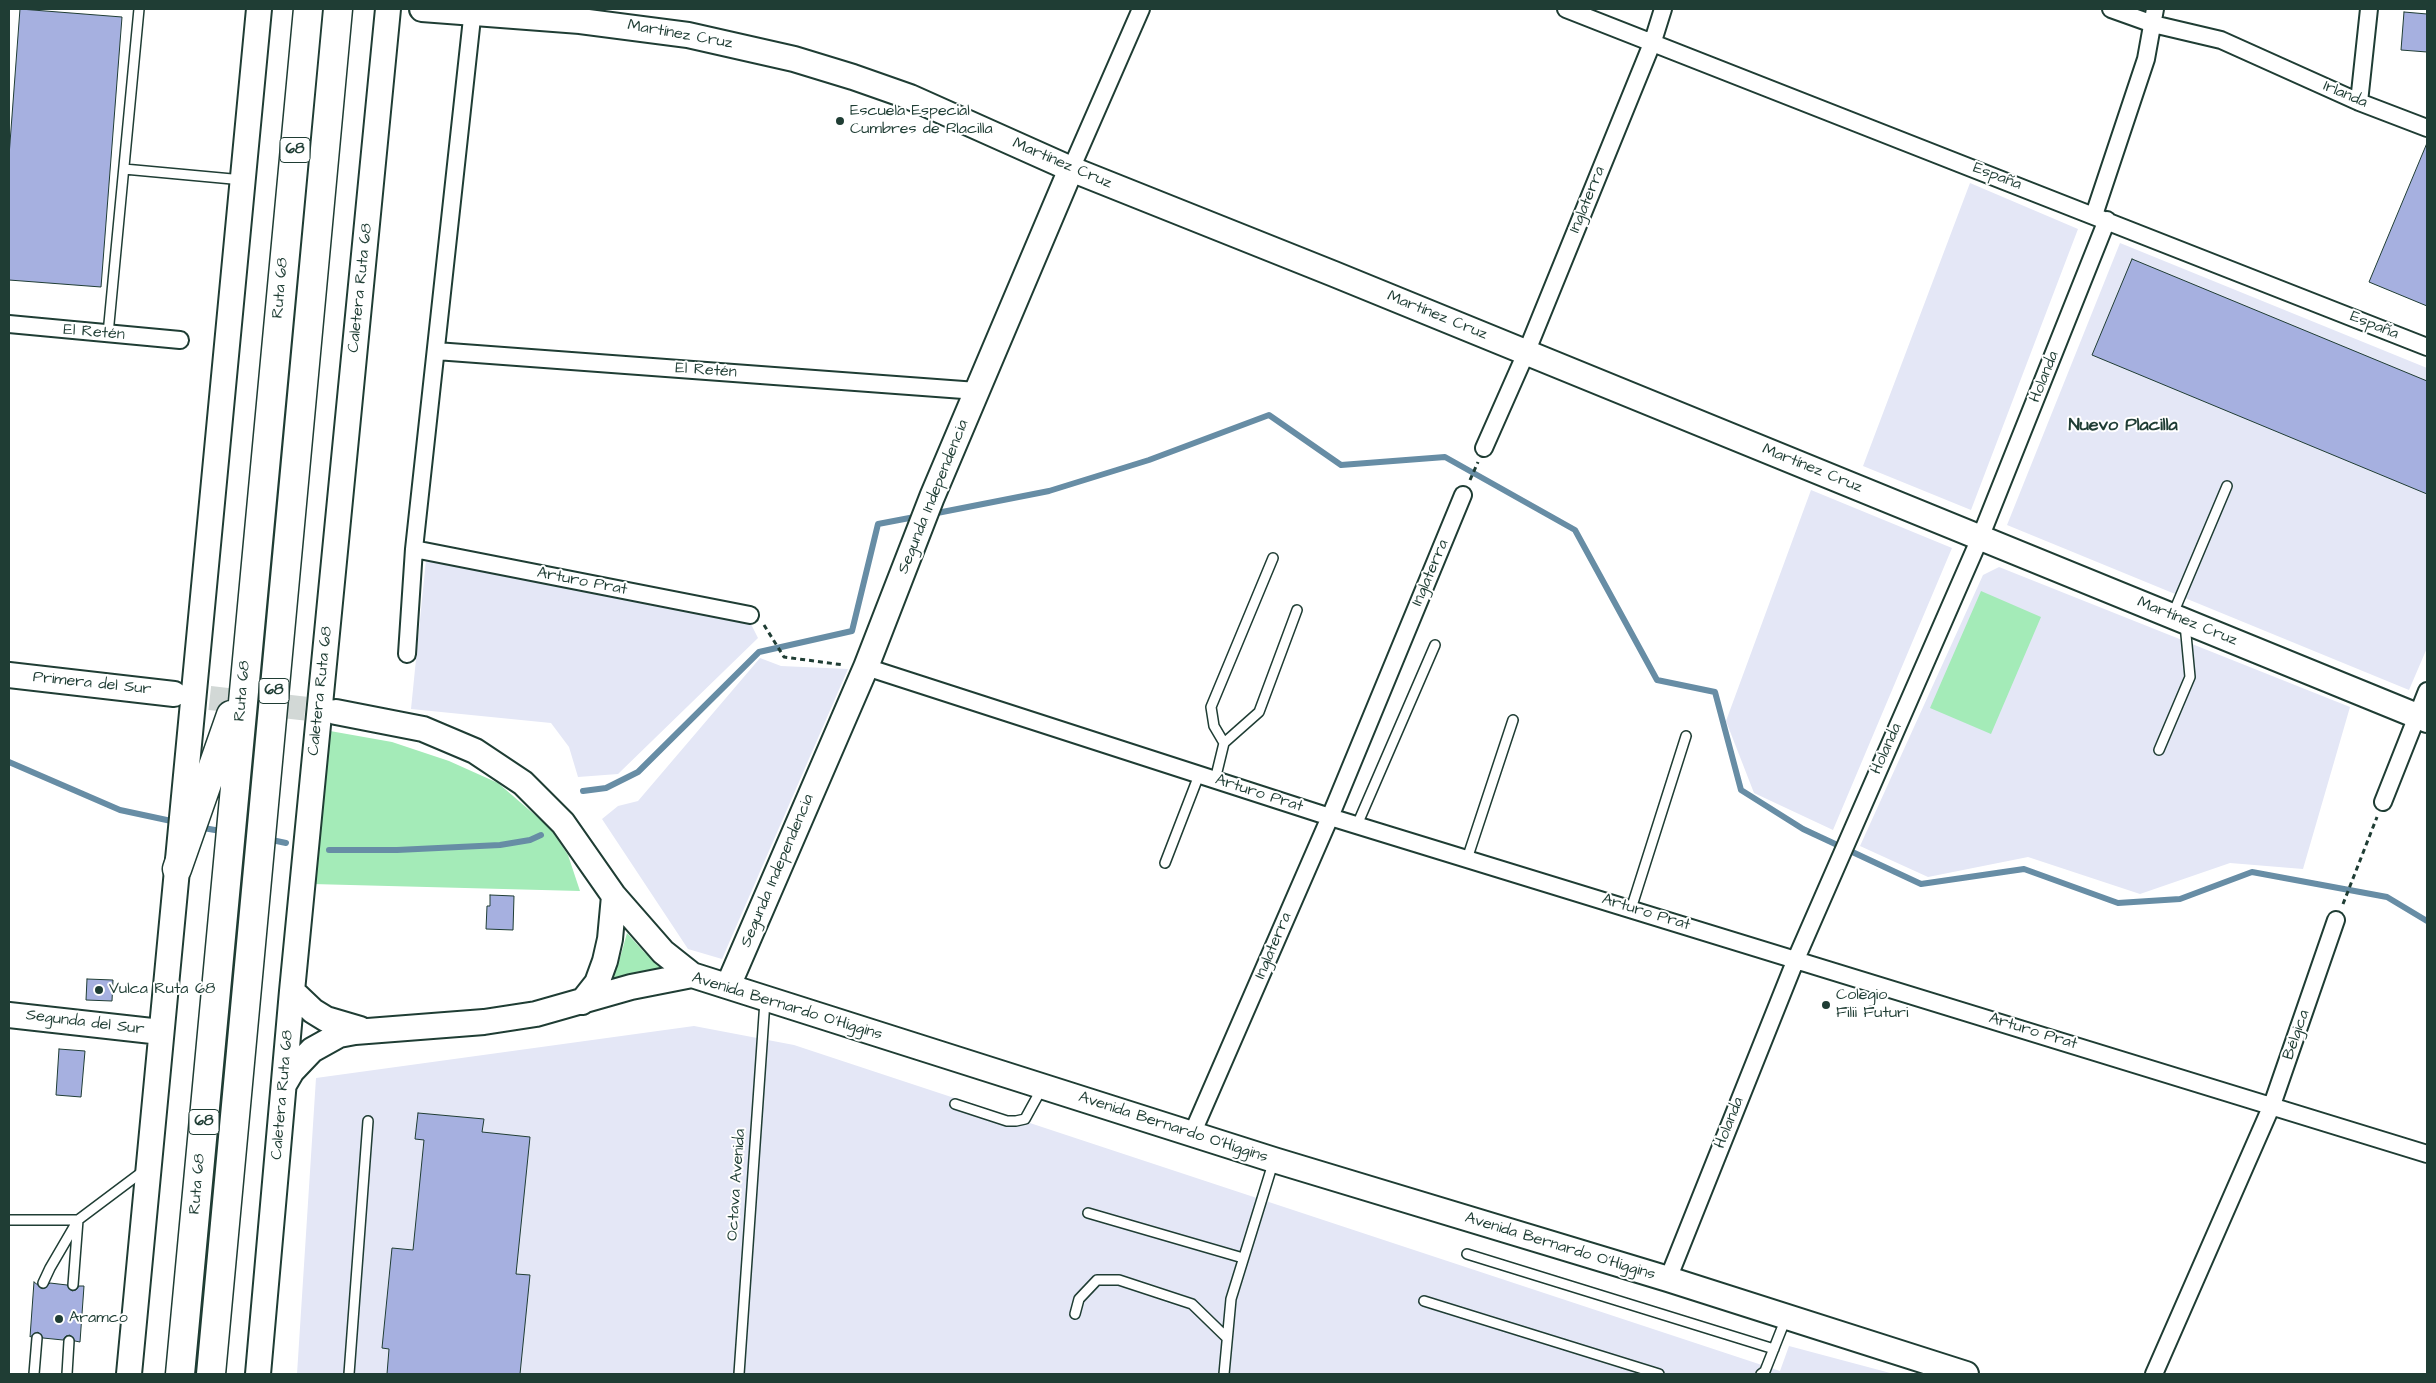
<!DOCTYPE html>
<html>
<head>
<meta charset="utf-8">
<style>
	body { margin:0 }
	#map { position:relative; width:2436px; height:1383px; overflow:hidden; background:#fff; font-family:"Architects Daughter",sans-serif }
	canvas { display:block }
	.frame { position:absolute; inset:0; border:10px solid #1f3d34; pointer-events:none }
</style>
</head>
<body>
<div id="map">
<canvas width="2436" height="1383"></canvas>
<div class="frame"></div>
</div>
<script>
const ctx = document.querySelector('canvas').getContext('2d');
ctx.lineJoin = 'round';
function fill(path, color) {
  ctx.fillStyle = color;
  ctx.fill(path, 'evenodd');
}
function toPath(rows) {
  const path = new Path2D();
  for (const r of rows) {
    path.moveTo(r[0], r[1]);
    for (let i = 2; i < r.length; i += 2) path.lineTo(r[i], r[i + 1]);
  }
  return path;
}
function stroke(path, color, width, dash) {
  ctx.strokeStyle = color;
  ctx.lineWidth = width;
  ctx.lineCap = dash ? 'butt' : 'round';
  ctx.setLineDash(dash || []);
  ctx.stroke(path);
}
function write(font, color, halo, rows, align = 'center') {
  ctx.font = font + ' "Architects Daughter",sans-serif';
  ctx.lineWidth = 4;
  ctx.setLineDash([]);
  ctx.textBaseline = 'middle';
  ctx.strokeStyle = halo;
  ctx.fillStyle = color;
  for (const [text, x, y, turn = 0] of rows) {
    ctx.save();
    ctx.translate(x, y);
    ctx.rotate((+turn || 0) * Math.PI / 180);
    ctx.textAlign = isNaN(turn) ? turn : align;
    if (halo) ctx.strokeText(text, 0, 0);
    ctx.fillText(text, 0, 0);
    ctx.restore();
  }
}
fill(toPath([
	[1970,183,2078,229,1971,510,1863,466],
	[2120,243,2427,368,2427,648,2409,690,2007,525],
	[1811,490,1952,548,1833,830,1754,793,1726,721],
	[426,560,634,599,751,624,758,638,618,774,578,777,569,747,551,723,411,709],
	[1999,567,2350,707,2303,869,2230,863,2140,894,2028,857,1928,877,1860,846,1983,575],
	[760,658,781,666,848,669,722,959,688,949,602,819,618,806,638,801],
	[694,1026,794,1045,1780,1371,1789,1346,1894,1374,297,1374,316,1078]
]), '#e4e7f6');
fill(toPath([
	[1981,591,2041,617,1991,734,1930,708],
	[330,731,392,742,449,761,498,783,550,828,568,855,580,891,312,884],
	[627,933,644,952,665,969,636,972,609,982,620,958]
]), '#a4ebb8');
stroke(toPath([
	[932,514,1049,491,1149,460,1269,415,1341,465,1445,457,1575,530,1657,680,1715,692,1741,790,1803,829,1921,884,2024,869,2118,903,2180,899,2252,872,2387,897,2427,921],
	[9,762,120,810,176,822],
	[583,791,606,788,638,772,759,652,852,631,878,524,920,516],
	[198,827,226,832],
	[267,839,286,843],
	[329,850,397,850,500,845,530,840,541,835]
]), '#678da5', 6);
const building = toPath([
	[20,9,122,17,101,287,9,280,9,156,20,9],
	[2404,12,2427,14,2427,52,2401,50,2404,12],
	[2427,143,2427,306,2369,282,2427,143],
	[2132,259,2427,381,2427,494,2092,355,2132,259],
	[490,895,514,896,513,930,486,929,487,906,490,906,490,895],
	[87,979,113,980,112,1001,86,1000,87,979],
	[59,1049,85,1051,81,1097,56,1095,59,1049],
	[418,1113,484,1119,482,1132,530,1137,516,1274,530,1275,520,1374,387,1374,389,1349,382,1348,392,1248,413,1250,424,1140,415,1139,418,1113],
	[34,1282,43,1289,50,1283,67,1285,72,1291,76,1290,79,1286,84,1286,80,1342,75,1341,70,1335,66,1336,63,1340,43,1338,38,1332,30,1337,34,1282]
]);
fill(building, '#a6b0e0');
stroke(building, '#1f3d34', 1);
stroke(toPath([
	[174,694,336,712]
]), '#d2d8d6', 24, [24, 12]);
const lane = toPath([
	[124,169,243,180],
	[108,334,139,9],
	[2172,616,2227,486],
	[1224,743,1259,712,1297,610],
	[2159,750,2190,677,2185,624],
	[1215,780,1224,743,1214,726,1211,707,1273,558],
	[1357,825,1435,645],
	[1467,859,1513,720],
	[1165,863,1199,775],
	[1631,909,1686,736],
	[955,1104,1007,1121,1016,1121,1025,1119,1042,1088],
	[1088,1213,1243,1258],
	[9,1220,78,1220,73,1285],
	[1467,1254,1774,1349],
	[43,1283,50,1268,78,1220,146,1169],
	[1424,1301,1659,1374],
	[1075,1314,1079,1299,1097,1280,1119,1280,1192,1304,1227,1338],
	[34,1374,37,1338],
	[67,1374,69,1341],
	[349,1374,368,1121],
	[739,1374,765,1001],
	[1224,1374,1231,1299,1274,1160],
	[1761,1374,1765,1371,1786,1318]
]);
const street = toPath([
	[1566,9,2427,347],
	[2111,9,2153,24,2221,40,2359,102,2427,128],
	[2359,102,2369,9],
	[1071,169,1141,9],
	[2094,215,2146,59,2155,9],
	[9,324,180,340],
	[436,351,977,391],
	[1484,448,1526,353,1653,41,1663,9],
	[414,549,750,615],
	[407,654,414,549,473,9],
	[866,667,1330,817,2427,1154],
	[2383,802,2427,691],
	[1192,1134,1330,817,1463,495],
	[1668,1279,1796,959,1980,538,2107,220],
	[2154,1374,2272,1105,2336,920]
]);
const secondary = toPath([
	[422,9,580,21,688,35,794,59,853,77,910,97,1071,169,1334,274,2427,720],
	[9,675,174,694],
	[336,712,423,729,475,751,523,783,563,823,614,896,610,939,605,961,597,983,582,1002],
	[614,896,663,952,692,975],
	[728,986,866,667,932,497,1071,169],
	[292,991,313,1011,326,1019,360,1029],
	[9,1015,161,1032],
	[285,1083,292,1071,312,1050,339,1035,355,1032,484,1022,536,1014,631,987,692,975,1274,1160,1668,1279,1966,1374],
	[129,1374,259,9],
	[258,1374,292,991,388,9]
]);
const highway = toPath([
	[177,869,231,715],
	[180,1374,308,9],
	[211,1374,338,9]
]);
stroke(lane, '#1f3d34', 12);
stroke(street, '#1f3d34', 20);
stroke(secondary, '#1f3d34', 28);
stroke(highway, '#1f3d34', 31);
stroke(toPath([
	[1470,480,1478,462],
	[764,625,784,657,844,665],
	[2343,904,2377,817]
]), '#1f3d34', 3, [5, 4]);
stroke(lane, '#fff', 9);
stroke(street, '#fff', 16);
stroke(secondary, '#fff', 24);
stroke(highway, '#fff', 28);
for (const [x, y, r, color] of [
	[840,121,5,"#1f3d34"],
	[99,990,5,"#1f3d34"],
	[1826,1005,5,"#1f3d34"],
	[59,1319,5,"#1f3d34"]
]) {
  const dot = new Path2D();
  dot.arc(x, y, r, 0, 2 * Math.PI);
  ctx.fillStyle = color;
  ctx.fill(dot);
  stroke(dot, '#fff', 2);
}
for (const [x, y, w] of [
	[295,150,30],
	[274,691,30],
	[204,1122,30]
]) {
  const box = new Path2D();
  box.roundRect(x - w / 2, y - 12.5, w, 25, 4);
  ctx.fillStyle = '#fff';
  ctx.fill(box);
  stroke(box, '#1f3d34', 1);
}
write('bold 15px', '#1f3d34', null, [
	["68",295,150],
	["68",274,691],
	["68",204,1122]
]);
write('16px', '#1f3d34', '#fff', [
	["Martínez Cruz",680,35,10],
	["Irlanda",2345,95,23],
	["Martínez Cruz",1062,164,23],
	["España",1997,177,21],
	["Inglaterra",1588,200,-68],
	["Ruta 68",281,288,-85],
	["Caletera Ruta 68",361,288,-84],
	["Martínez Cruz",1437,316,22],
	["España",2374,326,22],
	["El Retén",94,333,5],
	["El Retén",706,371,4],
	["Holanda",2045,377,-68],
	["Martínez Cruz",1812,469,22],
	["Segunda Independencia",934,497,-68],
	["Inglaterra",1431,573,-67],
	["Arturo Prat",582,582,11],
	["Martínez Cruz",2187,622,22],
	["Primera del Sur",92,684,6],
	["Ruta 68",243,691,-85],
	["Caletera Ruta 68",321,691,-84],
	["Holanda",1887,749,-66],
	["Arturo Prat",1259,794,18],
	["Segunda Independencia",778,871,-67],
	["Arturo Prat",1646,913,17],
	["Inglaterra",1274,946,-67],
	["Avenida Bernardo O'Higgins",787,1007,17],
	["Segunda del Sur",85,1023,7],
	["Arturo Prat",2033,1032,17],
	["Bélgica",2297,1035,-71],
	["Caletera Ruta 68",283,1095,-85],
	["Holanda",1730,1123,-68],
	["Avenida Bernardo O'Higgins",1173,1128,18],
	["Ruta 68",198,1184,-85],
	["Octava Avenida",737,1185,-86],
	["Avenida Bernardo O'Higgins",1560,1247,17]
]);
write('16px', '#1f3d34', '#fff', [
	["Escuela Especial",850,112],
	["Cumbres de Placilla",850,130],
	["Vulca Ruta 68",109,990],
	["Colegio",1836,996],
	["Filii Futuri",1836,1014],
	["Aramco",69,1319]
], 'left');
write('bold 18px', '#1f3d34', '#fff', [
	["Nuevo Placilla",2123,426]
]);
</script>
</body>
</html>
